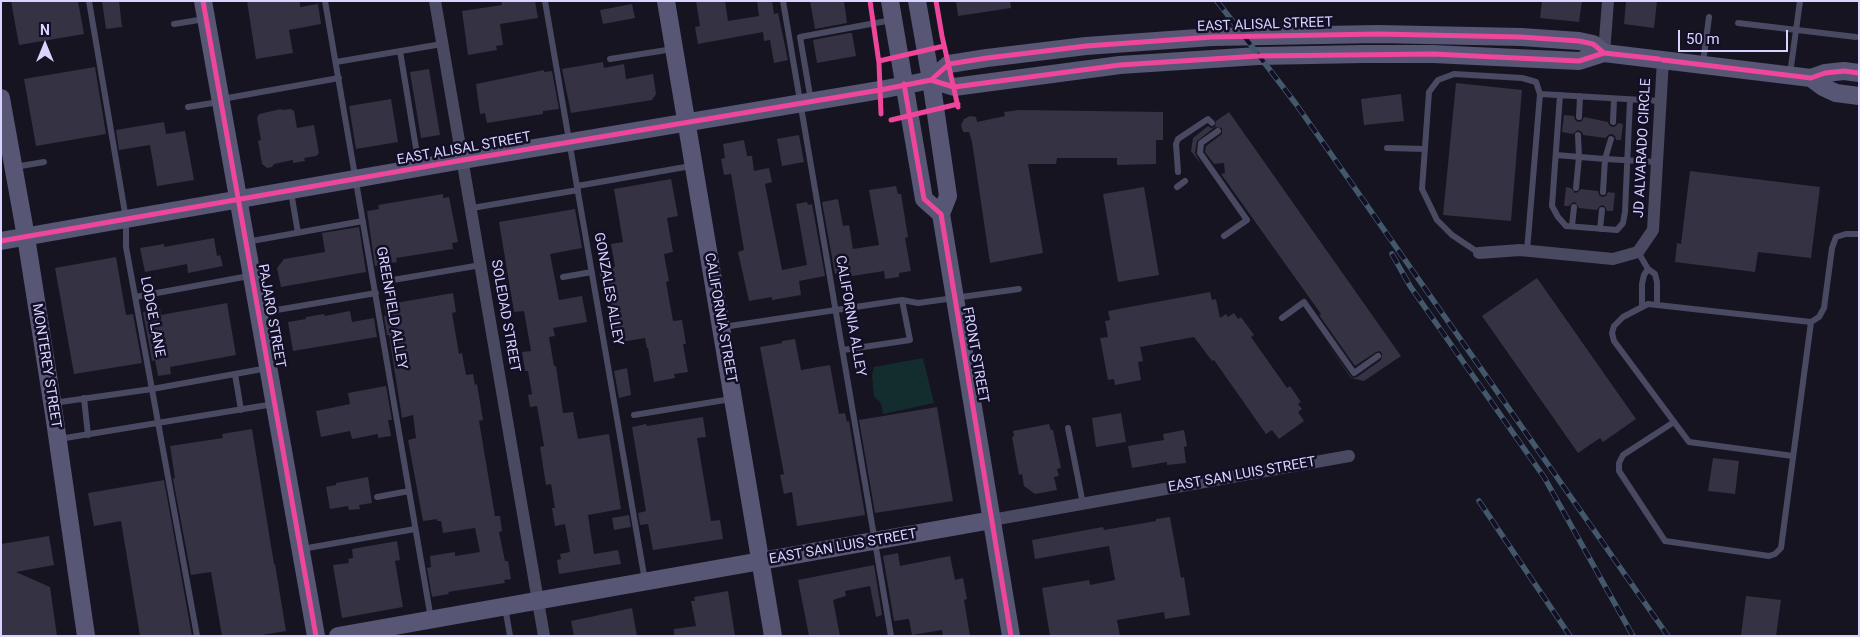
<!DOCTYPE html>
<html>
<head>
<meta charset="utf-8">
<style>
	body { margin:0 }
	#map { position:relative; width:1860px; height:637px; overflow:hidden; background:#161421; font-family:Roboto,sans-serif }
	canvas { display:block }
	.frame { position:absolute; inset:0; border:2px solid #d9d4ff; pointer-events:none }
	.north { position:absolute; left:20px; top:20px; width:50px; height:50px; -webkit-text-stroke:4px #130f26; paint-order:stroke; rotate:0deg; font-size:14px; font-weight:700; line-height:20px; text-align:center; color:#d9d4ff }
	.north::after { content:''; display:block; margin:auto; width:18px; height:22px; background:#d9d4ff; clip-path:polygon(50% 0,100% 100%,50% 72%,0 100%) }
	.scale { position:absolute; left:1678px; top:30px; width:110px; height:22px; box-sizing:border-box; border:2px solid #d9d4ff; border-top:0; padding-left:6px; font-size:15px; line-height:18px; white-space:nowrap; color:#d9d4ff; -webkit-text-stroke:4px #130f26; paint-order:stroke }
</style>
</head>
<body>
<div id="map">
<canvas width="1860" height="637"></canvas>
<div class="frame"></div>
<div class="north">N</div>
<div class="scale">50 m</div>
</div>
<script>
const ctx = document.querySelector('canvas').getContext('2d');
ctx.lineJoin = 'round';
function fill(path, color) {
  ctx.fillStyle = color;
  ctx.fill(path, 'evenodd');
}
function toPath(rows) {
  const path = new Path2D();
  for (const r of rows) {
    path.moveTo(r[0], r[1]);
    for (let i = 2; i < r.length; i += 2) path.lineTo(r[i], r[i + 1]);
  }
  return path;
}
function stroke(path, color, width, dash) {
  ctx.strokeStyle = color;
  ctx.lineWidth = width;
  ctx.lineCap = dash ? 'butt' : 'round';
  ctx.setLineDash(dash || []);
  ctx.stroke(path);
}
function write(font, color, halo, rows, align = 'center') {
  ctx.font = font + ' Roboto,sans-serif';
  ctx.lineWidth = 5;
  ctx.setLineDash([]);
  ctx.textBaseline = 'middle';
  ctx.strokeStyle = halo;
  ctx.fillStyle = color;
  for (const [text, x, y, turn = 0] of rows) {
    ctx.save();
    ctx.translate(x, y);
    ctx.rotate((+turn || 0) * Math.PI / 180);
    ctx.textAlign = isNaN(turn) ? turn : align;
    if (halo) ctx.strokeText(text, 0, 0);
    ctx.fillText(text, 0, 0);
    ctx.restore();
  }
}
fill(toPath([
	[923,358,934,403,883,414,881,403,874,396,872,375,874,367]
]), '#132c2d');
fill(toPath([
	[11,1,78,1,84,34,19,45],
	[102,1,119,1,122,27,106,29],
	[247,1,300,1,300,7,318,4,321,24,289,30,293,53,256,59],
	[501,1,535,1,538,18,500,24,503,45,496,46,497,50,468,55,462,11,502,5],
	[696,1,725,1,728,21,759,16,757,1,772,1,774,14,778,13,788,60,774,63,770,40,764,41,763,32,698,44,695,27,700,26],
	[810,1,844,1,847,23,815,29],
	[956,1,1010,1,1011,8,958,16],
	[1542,1,1582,1,1579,22,1540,18],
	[1626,1,1657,1,1654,28,1624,24],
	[632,4,635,18,603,24,600,10],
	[849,33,852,33,856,56,817,63,813,40],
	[603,62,604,68,624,64,626,79,653,74,656,94,652,100,571,113,562,69],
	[95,67,106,134,36,146,24,79],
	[429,69,440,135,421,138,410,72],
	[544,70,544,72,552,71,559,109,543,111,543,114,487,123,485,113,480,114,476,84],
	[1456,83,1522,90,1511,221,1443,215],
	[1401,94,1404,121,1364,125,1361,99],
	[391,99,398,142,356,149,349,106],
	[281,109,281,110,291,109,294,111,297,128,314,125,319,153,316,156,304,158,305,161,293,163,293,160,274,164,272,167,267,168,262,164,260,152,258,141,261,140,257,118,259,114],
	[1019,110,1163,112,1163,140,1156,140,1156,164,1117,165,1117,158,1057,158,1056,164,1028,164,1043,253,990,263,972,142,969,132,963,132,961,125,964,119,970,116,976,117,977,122,1005,116,1004,112],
	[1229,112,1401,356,1364,381,1351,378,1324,339,1352,378,1357,377,1381,360,1382,354,1380,351,1376,352,1355,366,1319,315,1321,314,1221,174,1225,173,1224,163,1214,164,1205,152,1206,146,1222,134,1222,128,1215,127,1197,141,1195,153,1201,164,1191,151,1193,138,1208,126,1211,128,1215,127,1216,121],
	[1564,115,1574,116,1575,120,1578,122,1582,121,1584,117,1608,122,1609,125,1612,127,1616,126,1618,123,1623,124,1621,140,1616,140,1615,136,1612,134,1608,135,1606,138,1583,135,1582,132,1578,130,1573,134,1562,132],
	[164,122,166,134,185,131,194,180,157,186,150,145,119,150,116,130],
	[799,135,804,162,782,166,777,139],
	[744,140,747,156,752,156,754,171,769,168,772,182,765,184,782,270,807,265,796,204,807,202,808,205,812,204,825,276,799,281,801,295,772,300,772,297,749,301,738,252,744,250,731,174,724,175,721,159,725,158,723,144],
	[1690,171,1820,187,1811,258,1758,252,1755,272,1675,262,1677,243,1681,244],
	[671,179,678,216,667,218,673,252,664,254,669,281,666,282,673,321,682,320,686,344,683,344,688,372,674,374,675,378,654,382,648,348,647,348,645,338,615,343,607,298,604,298,599,270,615,267,611,244,623,242,614,189],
	[896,186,898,194,901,194,908,237,905,238,911,271,899,273,899,277,885,279,884,271,840,278,839,274,835,274,822,202,838,199,843,226,849,225,853,249,879,245,869,190],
	[1144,187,1159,275,1118,282,1103,194],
	[1566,187,1571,188,1575,193,1578,192,1581,189,1598,191,1599,195,1602,197,1606,196,1608,192,1615,193,1613,211,1607,211,1606,208,1603,205,1600,206,1597,210,1579,208,1575,202,1572,203,1569,206,1564,206],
	[443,194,443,198,449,197,458,242,452,243,453,249,396,258,397,262,375,266,367,211,379,209,378,205],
	[575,209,582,248,550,254,559,300,582,296,587,322,553,328,555,336,549,337,554,366,556,366,563,413,573,412,578,439,609,434,621,509,588,515,594,554,618,550,621,564,559,574,557,560,561,559,560,554,570,552,565,524,555,526,552,508,555,508,551,484,546,485,540,447,544,446,537,406,530,407,528,395,532,394,528,371,525,371,522,352,531,351,524,311,514,312,499,222],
	[359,227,366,272,281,287,277,268,284,259,325,252,322,233],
	[214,238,217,256,220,255,223,266,188,273,187,264,145,272,140,248,164,244,164,247],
	[116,257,126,315,133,314,142,363,74,374,55,268],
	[1537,278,1636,419,1603,442,1600,438,1578,453,1482,316],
	[1210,292,1212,300,1216,299,1220,318,1226,314,1228,317,1234,313,1238,319,1241,317,1254,335,1251,337,1287,388,1290,386,1301,402,1298,404,1302,409,1298,412,1304,421,1279,439,1272,430,1266,434,1214,360,1212,361,1194,337,1140,347,1143,361,1138,362,1141,380,1115,385,1114,379,1108,380,1100,338,1108,337,1105,321,1110,320,1108,311],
	[453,293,456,312,452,313,459,354,462,353,466,375,473,374,475,385,477,384,483,420,479,421,495,516,500,516,502,531,499,532,500,537,505,561,508,561,511,579,504,580,505,583,448,592,449,594,432,597,427,568,431,567,430,556,455,552,455,556,480,552,475,528,443,533,441,521,437,521,437,519,423,521,408,440,416,438,413,415,402,418,389,335,387,335,384,316,386,316,384,305],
	[227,303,236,355,170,367,171,374,158,376,155,360,152,361,143,312,160,309,161,315],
	[350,311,352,322,374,318,377,337,293,351,288,322,306,319,306,317,324,314,325,316],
	[795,339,801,370,830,365,839,414,845,413,847,422,849,421,865,515,797,526,792,492,784,494,780,475,784,474,760,347,782,343,782,341],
	[627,368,631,395,619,398,614,371],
	[386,386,392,420,388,420,391,436,378,438,378,434,352,439,350,431,321,437,316,411,350,404,348,393],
	[937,407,953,501,875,513,859,420],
	[1121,413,1126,442,1096,447,1092,418],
	[703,417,706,437,697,438,711,521,720,520,723,539,653,550,648,524,640,525,638,513,646,511,632,427,646,424,647,426],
	[1049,424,1051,430,1053,430,1061,468,1057,469,1059,476,1054,477,1057,490,1035,494,1024,486,1022,474,1019,475,1012,437,1014,436,1013,431],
	[252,429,274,564,275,564,286,631,256,636,222,636,211,572,191,575,173,479,175,478,170,446,223,438,222,434],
	[1184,430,1187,446,1184,447,1186,463,1167,465,1167,462,1132,468,1128,446,1164,440,1163,434],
	[1713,458,1739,461,1735,494,1708,491],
	[368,477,372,503,359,505,360,509,349,510,348,506,330,509,326,487,336,485,336,483],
	[164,480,192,636,140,636,121,521,94,526,88,493],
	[629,515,631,527,614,530,612,518],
	[1170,517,1181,578,1184,577,1190,615,1165,619,1164,612,1117,620,1120,636,1050,636,1042,588,1089,580,1090,585,1115,580,1109,546,1035,559,1032,540,1103,527,1104,530,1156,521,1156,519],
	[49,536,54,565,16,572,50,587,57,636,1,636,1,544],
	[397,541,400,560,395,561,403,607,342,618,333,565,349,563,348,559,353,558,352,549],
	[898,553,900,566,950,556,955,580,963,578,967,599,964,600,970,636,943,636,942,630,912,635,909,619,894,621,883,556],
	[874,565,882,615,876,617,870,586,845,591,846,596,833,600,840,636,809,636,798,580],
	[728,591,735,636,674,636,674,629,696,626,691,601,695,601,694,597],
	[1746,596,1781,600,1776,636,1741,636],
	[632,608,637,636,574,636,571,621]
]), '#343243');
stroke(toPath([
	[89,1,126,219,126,247,197,636],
	[325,1,431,619],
	[545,1,645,581],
	[783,1,891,636],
	[1738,23,1856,37],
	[174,24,205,19],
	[400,51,419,166],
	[610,59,673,49],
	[336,62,442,44],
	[1703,63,1709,17],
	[1790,74,1800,1],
	[1540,94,1660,101],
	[1560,95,1552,206,1558,217,1566,226,1617,230,1623,223,1625,212,1630,100],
	[222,99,339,78],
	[811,101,800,37,892,20],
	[188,107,219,102],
	[1579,117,1580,96],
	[1613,122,1614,99],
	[1218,131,1201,143,1200,153,1247,220,1224,236],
	[1387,148,1425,149],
	[1556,155,1605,159,1657,162],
	[15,167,44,162],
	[1178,172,1176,144,1178,139,1208,119,1212,123],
	[577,186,691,166],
	[1177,187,1185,181],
	[1576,188,1579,157,1578,135],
	[291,192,298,233],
	[1603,192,1605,159,1611,139],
	[472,208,578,190],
	[1572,226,1574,207],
	[1600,229,1602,210],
	[246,242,363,221],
	[1638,252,1648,269,1655,274,1657,282,1657,305],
	[1479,253,1452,235,1437,220,1422,189,1429,92,1438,80,1454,74,1522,78,1536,82,1540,94,1527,251],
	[563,277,592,272],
	[387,281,481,265],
	[135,297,249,276],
	[1642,307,1642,284,1644,275,1648,269],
	[259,313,376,293],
	[1282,318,1304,302,1354,373,1378,356],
	[723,327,902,300,918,303,1019,289],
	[843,350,910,340,902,300],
	[235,374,241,410],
	[84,398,88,435],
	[53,403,152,389,268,368],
	[634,415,731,399],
	[1674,422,1623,455,1619,463,1619,471,1665,541,1769,556,1775,554,1781,548,1811,322],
	[1068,428,1083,504],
	[59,439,274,404],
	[1793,456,1689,442,1614,341,1612,333,1614,326,1623,317,1648,304,1811,322,1819,317,1824,308,1832,248,1836,237,1846,234,1859,234],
	[377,497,409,491],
	[302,549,415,529],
	[505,607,510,636]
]), '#4a4962', 6);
stroke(toPath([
	[435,1,544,636],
	[1604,53,1608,1],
	[1479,253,1520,250,1613,259,1638,252,1653,230,1663,60],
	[992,520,1349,456]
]), '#4a4962', 12);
stroke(toPath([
	[203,1,316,636],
	[666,1,773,636],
	[890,1,924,199,941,214],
	[917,1,931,80,948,196,941,214,1011,636],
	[1811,78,1823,87,1836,93,1859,96],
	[931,80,949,64,987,58,1086,46,1212,37,1378,34,1521,37,1579,41,1593,44,1604,53],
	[1,98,26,237,54,414,86,636],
	[1,241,463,160,880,90,931,80,954,87,1120,65,1258,56,1364,54,1433,54,1579,61,1604,53,1811,78,1825,73,1844,71,1859,73],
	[338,636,992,520]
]), '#575674', 18);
const rail = toPath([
	[1217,1,1296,104,1668,636],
	[1392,254,1410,286,1544,477,1633,636],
	[1479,501,1570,636]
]);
stroke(rail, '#43596b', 5.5);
stroke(rail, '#130f26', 4, [11]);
stroke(toPath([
	[203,1,316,636],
	[870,1,879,63,881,114],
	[936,1,942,36,958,107],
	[1663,60,1811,78,1825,73,1844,71,1859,73],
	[879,61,944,46],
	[931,80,949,64,987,58,1086,46,1212,37,1378,34,1521,37,1579,41,1593,44,1604,53],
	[904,84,924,199,941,214,1011,636],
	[891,120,958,104],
	[1,241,463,160,880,90,931,80,954,87,1120,65,1258,56,1433,54,1579,61,1604,53,1659,59]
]), '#ed469a', 5);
write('14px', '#d9d4ff', '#130f26', [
	["EAST ALISAL STREET",1265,25,-2],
	["JD ALVARADO CIRCLE",1643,148,-87],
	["EAST ALISAL STREET",464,149,-10],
	["GONZALES ALLEY",608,289,80],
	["GREENFIELD ALLEY",391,308,80],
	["PAJARO STREET",271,316,80],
	["SOLEDAD STREET",505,316,80],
	["CALIFORNIA ALLEY",850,316,80],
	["LODGE LANE",152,317,79],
	["CALIFORNIA STREET",720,318,80],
	["FRONT STREET",975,355,80],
	["MONTEREY STREET",46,366,81],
	["EAST SAN LUIS STREET",1242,475,-10],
	["EAST SAN LUIS STREET",843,547,-10]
]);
</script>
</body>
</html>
